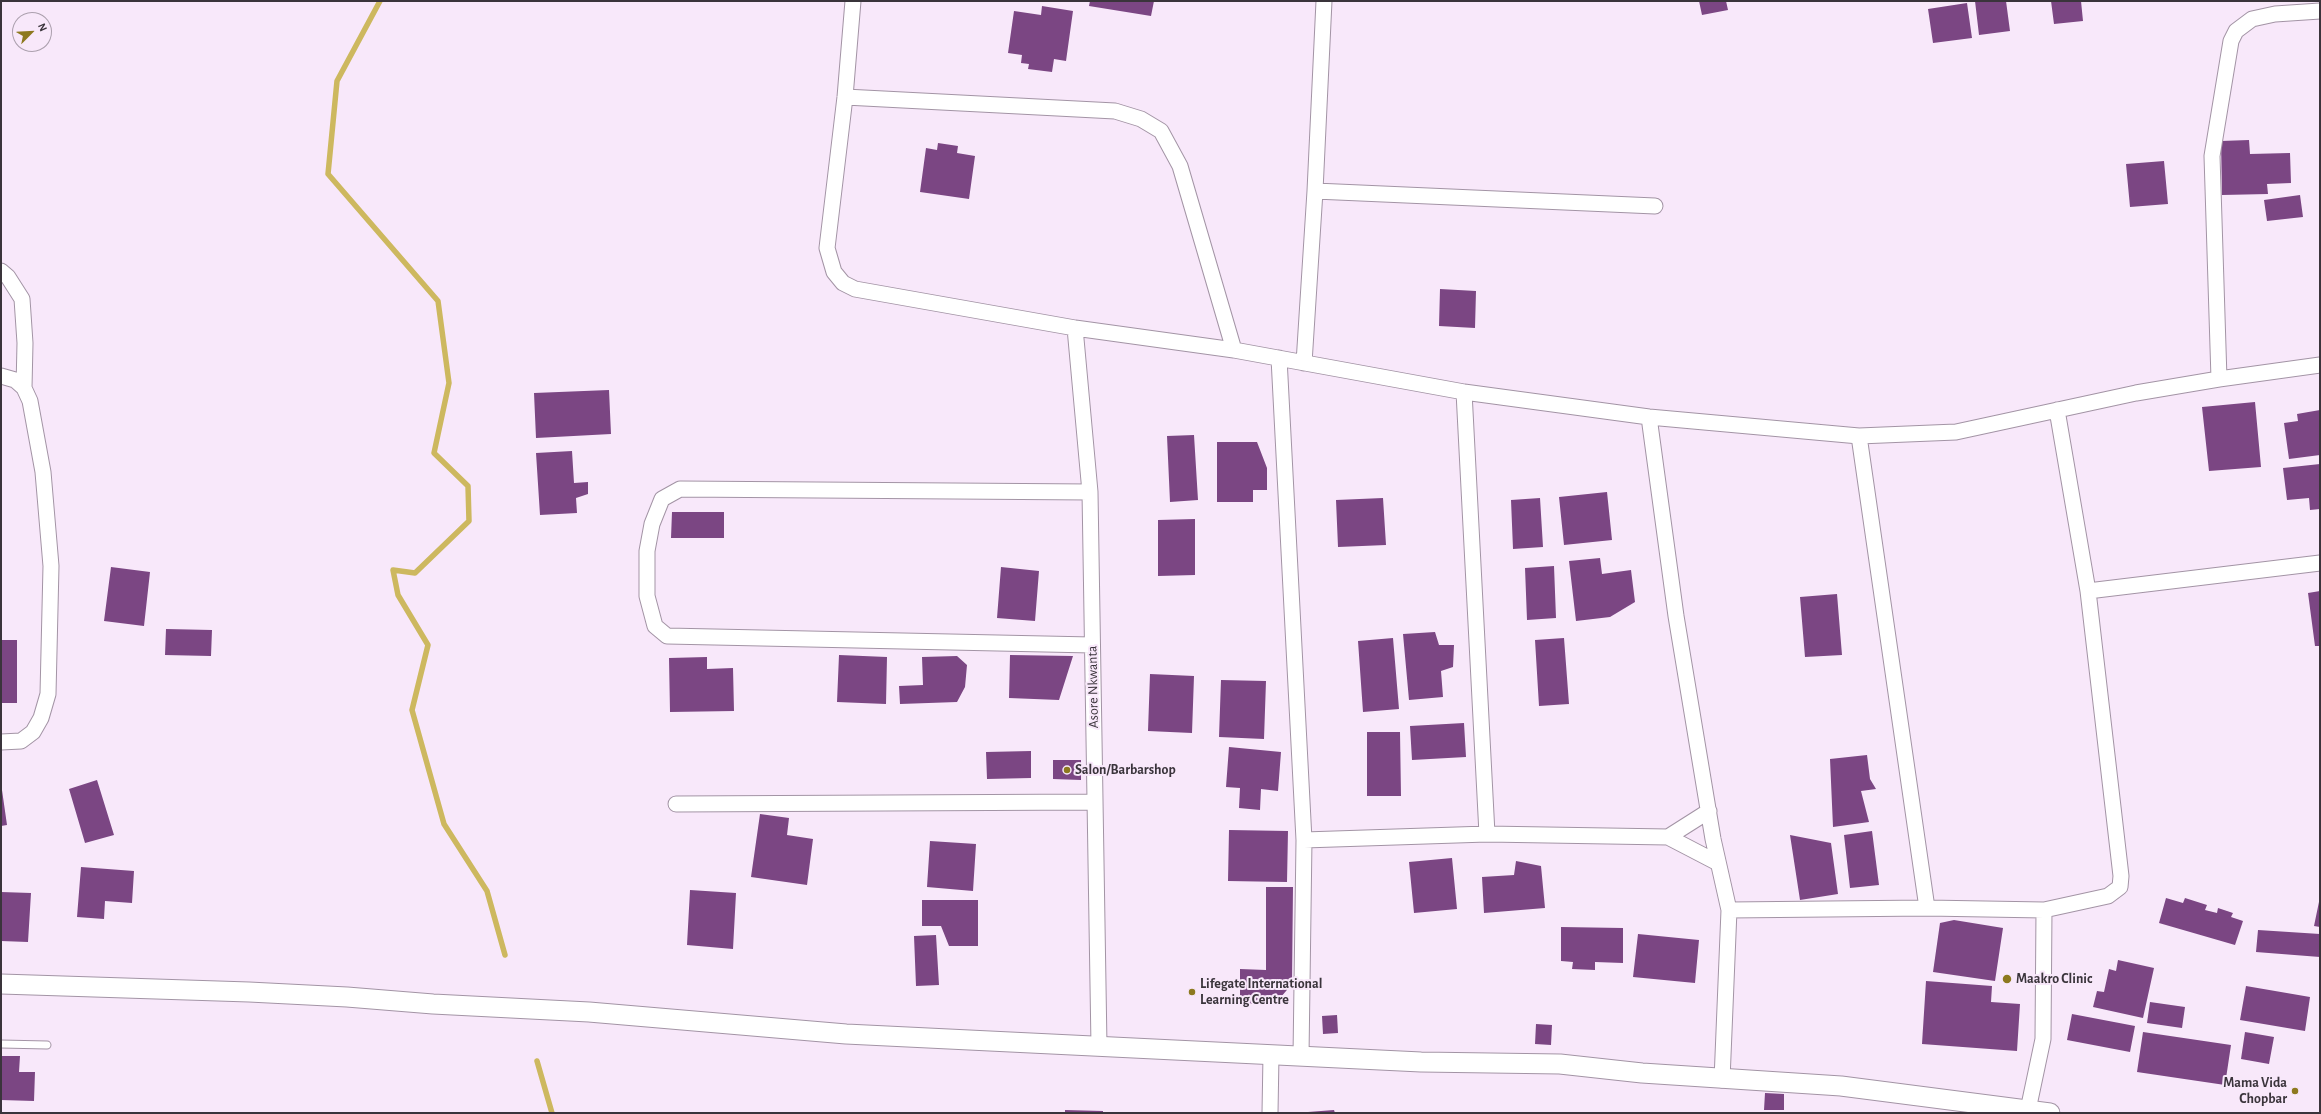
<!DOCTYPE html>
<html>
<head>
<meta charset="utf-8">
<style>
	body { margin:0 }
	#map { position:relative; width:2321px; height:1114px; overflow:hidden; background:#f8e8fa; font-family:"Alegreya Sans",sans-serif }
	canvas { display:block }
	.frame { position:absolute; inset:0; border:2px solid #3a343b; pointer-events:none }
	.north { position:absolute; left:12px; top:12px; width:40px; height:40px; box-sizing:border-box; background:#f8e8fa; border:1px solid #aca0ae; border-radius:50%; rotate:66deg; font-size:11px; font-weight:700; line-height:16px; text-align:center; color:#3a343b }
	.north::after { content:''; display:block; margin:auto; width:14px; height:18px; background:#8d791f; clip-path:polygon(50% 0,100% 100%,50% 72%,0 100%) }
</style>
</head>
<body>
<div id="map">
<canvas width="2321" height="1114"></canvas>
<div class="frame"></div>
<div class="north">N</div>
</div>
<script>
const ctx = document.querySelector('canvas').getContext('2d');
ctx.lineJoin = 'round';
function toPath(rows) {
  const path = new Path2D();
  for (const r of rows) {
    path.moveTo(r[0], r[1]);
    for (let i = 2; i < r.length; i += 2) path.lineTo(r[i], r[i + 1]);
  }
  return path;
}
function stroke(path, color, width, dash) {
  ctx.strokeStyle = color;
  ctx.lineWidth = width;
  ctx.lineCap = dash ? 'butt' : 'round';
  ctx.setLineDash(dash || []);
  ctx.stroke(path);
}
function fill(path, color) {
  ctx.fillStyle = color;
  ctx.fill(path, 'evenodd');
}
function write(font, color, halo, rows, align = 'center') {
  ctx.font = font + ' "Alegreya Sans",sans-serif';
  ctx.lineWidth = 4;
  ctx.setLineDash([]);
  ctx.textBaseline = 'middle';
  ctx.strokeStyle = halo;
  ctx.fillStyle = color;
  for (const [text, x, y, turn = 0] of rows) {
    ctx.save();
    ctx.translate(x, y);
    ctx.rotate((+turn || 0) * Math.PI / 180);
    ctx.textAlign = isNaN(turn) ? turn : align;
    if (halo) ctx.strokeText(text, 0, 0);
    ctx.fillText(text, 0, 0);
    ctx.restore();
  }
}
stroke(toPath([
	[380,1,337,81,328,174,438,301,449,383,434,453,468,486,469,521,415,573,393,570,398,595,428,645,412,710,444,824,487,891,505,955],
	[537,1061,552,1113]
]), '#cdb85f', 5.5);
fill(toPath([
	[1090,1,1154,1,1151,16,1089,6],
	[1699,1,1726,1,1728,10,1702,15],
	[1975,1,2006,1,2010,31,1979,35],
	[2051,1,2081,1,2083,21,2054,24],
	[1967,3,1972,38,1933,43,1928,9],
	[1042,6,1073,11,1066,61,1054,59,1052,72,1028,69,1029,64,1021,63,1022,55,1008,53,1014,11,1041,15],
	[2249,140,2250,154,2290,153,2291,183,2267,184,2268,194,2222,195,2221,141],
	[938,143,958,146,957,153,975,156,969,199,920,192,926,148,937,150],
	[2164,161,2168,204,2130,207,2126,164],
	[2300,195,2303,217,2267,221,2264,200],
	[1440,289,1476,291,1475,328,1439,326],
	[609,390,611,434,536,438,534,393],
	[2255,402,2261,467,2209,471,2202,407],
	[2320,410,2320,455,2289,459,2284,423,2298,421,2297,414],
	[1194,435,1198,500,1170,502,1167,436],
	[1217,442,1257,442,1267,468,1267,490,1253,490,1253,502,1217,502],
	[572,451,574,483,588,482,588,494,576,498,577,513,540,515,536,453],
	[2320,464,2320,509,2310,510,2309,498,2287,500,2283,468],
	[1607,492,1612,540,1564,545,1559,497],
	[1383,498,1386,545,1338,547,1336,500],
	[1540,498,1543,547,1513,549,1511,500],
	[672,512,724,512,724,538,671,538],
	[1195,519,1195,575,1158,576,1158,520],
	[1600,558,1602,574,1631,570,1635,602,1610,617,1576,621,1569,561],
	[1554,566,1556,618,1527,620,1525,568],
	[111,567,150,572,144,626,104,621],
	[1001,567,1039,571,1035,621,997,618],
	[2320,591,2320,646,2315,646,2308,593],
	[1837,594,1842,655,1805,657,1800,597],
	[166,629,212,630,211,656,165,655],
	[1435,632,1439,645,1454,645,1453,667,1441,671,1443,697,1409,700,1403,634],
	[1393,638,1399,709,1363,712,1358,641],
	[1564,638,1569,704,1539,706,1535,640],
	[1,640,17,640,17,703,1,703],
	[839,655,887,657,886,704,837,702],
	[1010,655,1073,656,1059,700,1009,698],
	[957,656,967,665,965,687,957,702,900,704,899,686,923,685,922,657],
	[707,657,707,669,733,668,734,711,670,712,669,658],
	[1150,674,1194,676,1192,733,1148,731],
	[1221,680,1266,681,1264,739,1219,737],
	[1464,723,1466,757,1412,760,1410,726],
	[1367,732,1400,732,1401,796,1367,796],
	[1229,747,1281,752,1278,791,1261,789,1260,810,1239,808,1240,788,1226,787],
	[1031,751,1031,778,987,779,986,752],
	[1867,755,1870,779,1876,789,1861,791,1869,822,1833,827,1830,759],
	[1053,760,1081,760,1081,780,1053,779],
	[97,780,114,835,85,843,69,789],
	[1,783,7,825,1,826],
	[760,814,789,818,787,835,813,839,807,885,751,877],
	[1229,830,1288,831,1287,882,1228,881],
	[1872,831,1879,885,1850,888,1844,835],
	[1790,835,1831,843,1838,894,1800,900],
	[930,841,976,844,973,891,927,887],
	[1452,858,1457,909,1414,913,1409,862],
	[1516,861,1541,866,1545,908,1484,913,1482,877,1514,875],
	[81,867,134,871,132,903,105,901,104,919,77,917],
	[1266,887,1293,887,1292,984,1275,1004,1240,1004,1240,969,1266,970],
	[690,890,736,893,733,949,687,945],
	[1,892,31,893,28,942,1,941],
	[2320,897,2320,927,2314,926],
	[2166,898,2183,903,2185,898,2207,905,2205,910,2217,913,2218,908,2233,913,2231,917,2243,921,2235,945,2159,923],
	[922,900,978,900,978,946,949,946,941,926,922,926],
	[1954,920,2003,928,1995,981,1933,972,1940,923],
	[1561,927,1623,928,1623,963,1595,962,1595,970,1572,969,1573,962,1561,961],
	[2258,930,2320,934,2320,957,2256,952],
	[1638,934,1699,940,1695,983,1633,977],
	[936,935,939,985,916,986,914,936],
	[2118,960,2154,968,2143,1018,2093,1007,2097,991,2104,992,2109,969,2116,971],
	[1926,981,1992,986,1991,1002,2020,1004,2017,1051,1922,1044],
	[2246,986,2310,997,2305,1031,2240,1020],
	[2150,1002,2185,1007,2182,1028,2147,1023],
	[2072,1014,2135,1026,2130,1052,2067,1040],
	[1337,1015,1338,1033,1323,1034,1322,1016],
	[1536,1024,1552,1025,1551,1045,1535,1044],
	[2143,1032,2231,1045,2225,1085,2137,1072],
	[2245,1032,2274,1037,2269,1064,2241,1059],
	[1,1056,20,1056,19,1072,35,1072,34,1101,1,1100],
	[1765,1093,1784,1094,1784,1110,1764,1110],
	[1065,1110,1103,1111,1103,1113,1065,1113],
	[1334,1110,1335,1113,1308,1113,1308,1112]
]), '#7b4683');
const service = toPath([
	[1,1044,47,1045]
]);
const minor = toPath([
	[853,1,845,97,827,248,834,272,843,283,855,289,1075,328,1234,350,1464,392,1649,417,1859,436,1956,432,2136,393,2219,379,2320,365],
	[845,97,1115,111,1141,119,1161,131,1180,166,1234,350],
	[1315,191,1655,206],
	[1,271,8,277,22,299,25,343,24,388],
	[1075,328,1090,492,1099,1046],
	[1279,358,1304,840,1301,1056],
	[1304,363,1315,191,1324,1],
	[1,376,15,380,24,388,30,401,43,472,51,566,48,694,41,718,33,732,21,741,1,742],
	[2219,379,2212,156,2231,41,2236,31,2252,19,2275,14,2320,11],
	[1464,392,1487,834],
	[1649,417,1676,616,1713,839,1729,910,1722,1080],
	[1859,436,1927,908],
	[1090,492,680,489,662,499,652,524,647,551,647,596,655,626,667,636,1092,645],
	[2088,591,2320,563],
	[676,804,1094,802],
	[1668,837,1709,811],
	[1304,840,1487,834,1668,837,1718,863],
	[1729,910,1927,908,2044,910,2108,896,2120,887,2121,876,2088,591,2057,410],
	[2028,1110,2043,1039,2044,910],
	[1270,1113,1271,1055]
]);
const tertiary = toPath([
	[1,984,249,992,347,997,433,1004,589,1012,846,1034,1421,1062,1560,1064,1642,1073,1841,1086,2050,1113]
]);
stroke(service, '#a394a5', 9);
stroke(minor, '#a394a5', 17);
stroke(tertiary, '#a394a5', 21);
stroke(service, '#fff', 7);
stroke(minor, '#fff', 15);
stroke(tertiary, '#fff', 19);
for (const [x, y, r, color] of [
	[1067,770,4,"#8d791f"],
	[2007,979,5,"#8d791f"],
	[1192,992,4,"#8d791f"],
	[2295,1091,4,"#8d791f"]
]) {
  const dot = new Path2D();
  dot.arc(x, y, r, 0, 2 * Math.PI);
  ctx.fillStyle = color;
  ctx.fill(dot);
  stroke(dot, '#f8e8fa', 1.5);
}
write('14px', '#3a343b', '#f8e8fa', [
	["Asore Nkwanta",1093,687,-91]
]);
write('bold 14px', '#3a343b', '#f8e8fa', [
	["Salon/Barbarshop",1075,770],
	["Maakro Clinic",2016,979],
	["Lifegate International",1200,984],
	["Learning Centre",1200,1000],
	["Mama Vida",2287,1083,"right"],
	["Chopbar",2287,1099,"right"]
], 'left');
</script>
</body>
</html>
